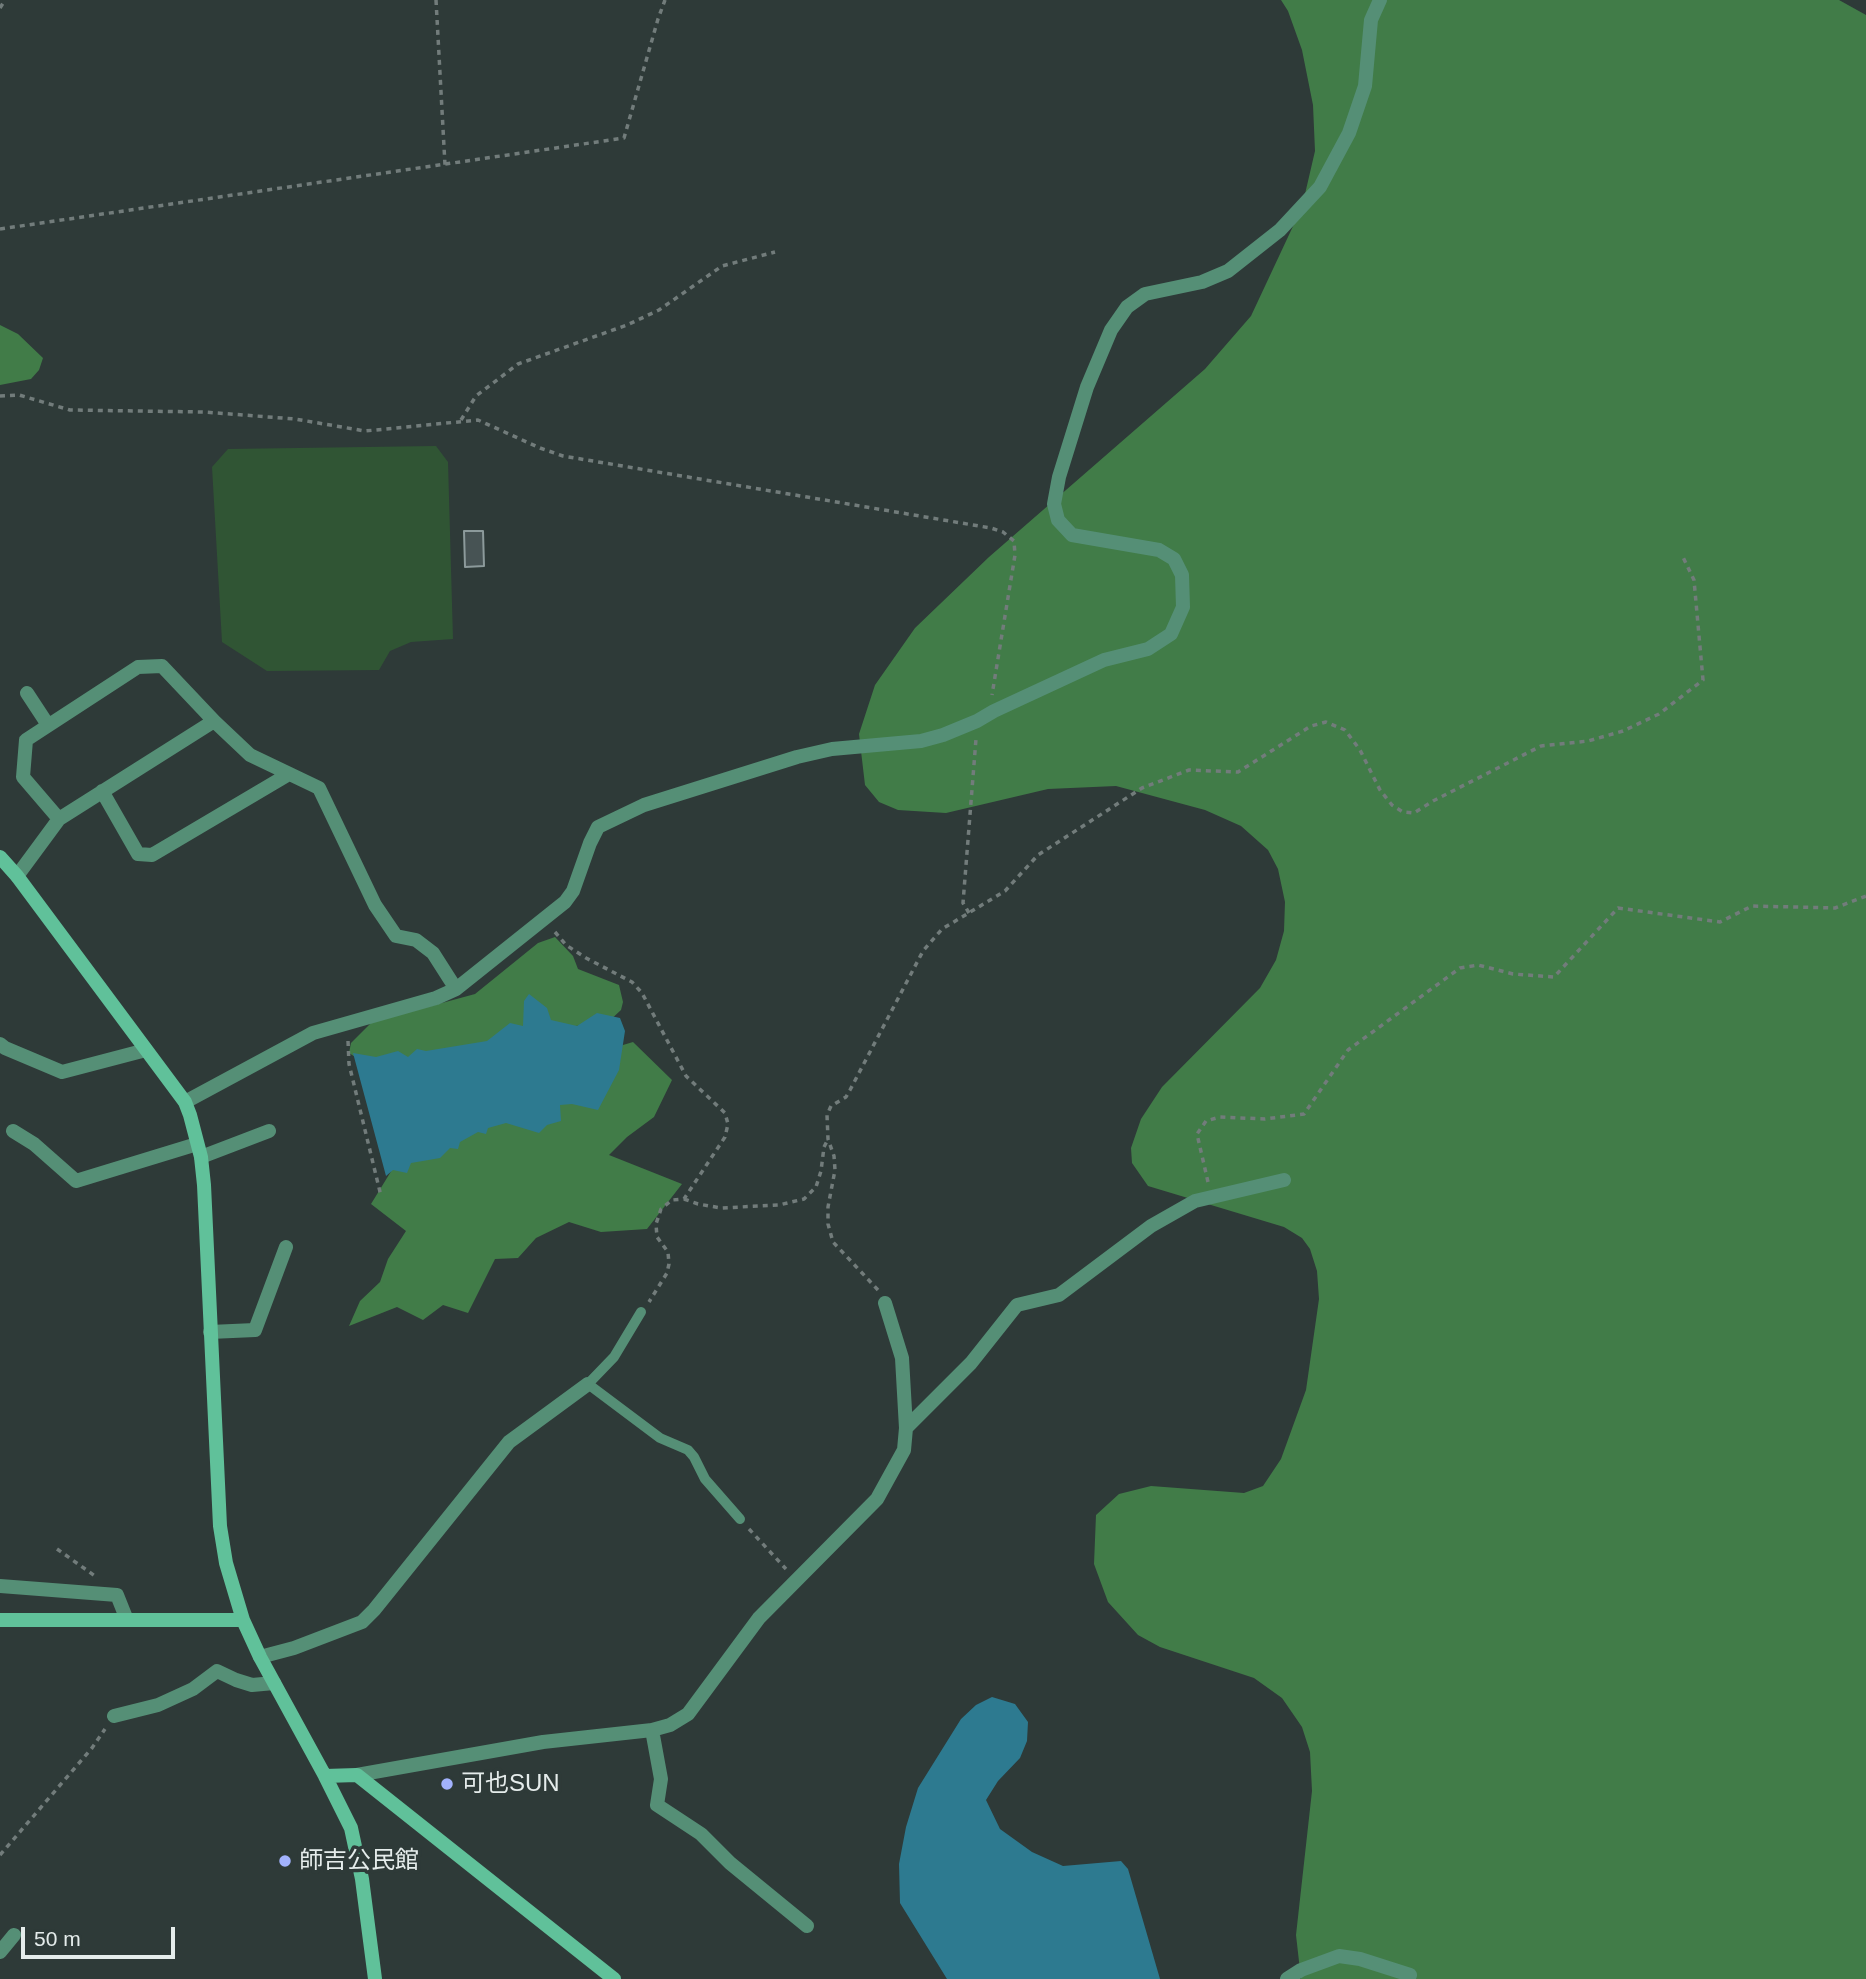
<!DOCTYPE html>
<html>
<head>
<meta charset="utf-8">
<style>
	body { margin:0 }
	#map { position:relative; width:1866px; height:1979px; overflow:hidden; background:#2e3a38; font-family:Helvetica,sans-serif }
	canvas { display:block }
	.scale { position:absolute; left:21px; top:1927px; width:154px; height:32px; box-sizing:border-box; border:4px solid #e5eceb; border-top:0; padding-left:9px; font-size:21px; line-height:24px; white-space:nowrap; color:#e5eceb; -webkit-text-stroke:5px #2e3a38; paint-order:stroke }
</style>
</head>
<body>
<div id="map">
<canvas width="1866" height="1979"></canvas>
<div class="scale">50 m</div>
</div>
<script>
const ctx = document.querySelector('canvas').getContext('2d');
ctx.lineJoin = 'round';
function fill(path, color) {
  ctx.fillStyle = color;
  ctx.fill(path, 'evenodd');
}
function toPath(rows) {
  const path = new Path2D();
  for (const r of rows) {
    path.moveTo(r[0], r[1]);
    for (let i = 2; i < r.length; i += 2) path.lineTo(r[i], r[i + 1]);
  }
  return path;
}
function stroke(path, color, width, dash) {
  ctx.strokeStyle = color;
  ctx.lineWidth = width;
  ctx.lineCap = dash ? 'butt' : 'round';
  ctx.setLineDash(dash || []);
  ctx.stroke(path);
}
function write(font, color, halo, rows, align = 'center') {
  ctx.font = font + ' Helvetica,"Noto Sans JP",sans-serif';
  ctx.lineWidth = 7;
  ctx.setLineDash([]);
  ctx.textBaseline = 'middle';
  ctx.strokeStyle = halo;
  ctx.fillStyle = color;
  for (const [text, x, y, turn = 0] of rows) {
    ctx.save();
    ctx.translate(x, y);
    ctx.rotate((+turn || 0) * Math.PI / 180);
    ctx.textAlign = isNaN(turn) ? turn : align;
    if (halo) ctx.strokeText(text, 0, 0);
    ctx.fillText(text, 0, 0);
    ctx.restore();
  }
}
fill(toPath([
	[436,446,448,462,453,639,411,642,390,651,379,670,267,671,222,642,212,467,228,449]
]), '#305534');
fill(toPath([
	[1281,0,1839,0,1866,15,1866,1979,1301,1979,1296,1935,1312,1791,1310,1752,1302,1727,1282,1698,1254,1678,1160,1647,1138,1635,1108,1602,1094,1564,1096,1515,1119,1494,1151,1486,1244,1493,1263,1486,1281,1459,1306,1390,1319,1299,1317,1271,1310,1249,1302,1238,1284,1227,1148,1186,1132,1163,1131,1148,1141,1119,1162,1087,1260,988,1276,960,1284,931,1285,902,1278,869,1268,850,1241,826,1205,810,1116,786,1048,789,946,813,898,810,879,802,865,785,859,734,875,685,915,628,989,557,1205,369,1251,316,1302,207,1315,151,1313,105,1302,50,1288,11],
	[0,325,18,334,43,358,39,370,31,379,0,385],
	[555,937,573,956,578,969,619,985,623,1002,621,1010,607,1023,523,1031,450,1056,363,1062,349,1053,351,1043,372,1022,475,994,538,943],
	[633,1042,672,1080,654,1117,627,1137,609,1155,682,1184,647,1229,601,1232,569,1222,536,1238,518,1258,495,1259,468,1313,443,1305,423,1320,397,1307,349,1326,360,1301,380,1282,388,1259,406,1231,371,1204,398,1160,613,1048]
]), '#417c48');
fill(toPath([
	[529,994,547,1008,551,1020,577,1026,597,1013,620,1018,625,1031,619,1070,598,1110,572,1104,560,1105,561,1121,547,1125,539,1133,506,1123,488,1128,486,1134,478,1132,460,1142,458,1149,450,1148,440,1158,411,1163,407,1173,393,1170,386,1176,353,1053,376,1057,398,1051,408,1057,417,1049,426,1051,487,1041,510,1023,523,1026,524,1001],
	[992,1697,1015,1704,1028,1722,1027,1741,1020,1758,998,1781,986,1800,1000,1829,1032,1852,1063,1866,1121,1861,1128,1869,1160,1979,947,1979,900,1903,899,1864,906,1827,918,1788,961,1719,976,1705]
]), '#2d7a90');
const building = toPath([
	[464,531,483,531,484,566,465,567,464,531]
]);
fill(building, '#475354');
stroke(building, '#8c9a9b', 2);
stroke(toPath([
	[436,0,445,165],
	[0,8,5,0],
	[0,229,624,138,658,19,665,0],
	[0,396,19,395,70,410,204,412,295,419,365,431,478,420,540,448,563,456,991,528,1003,532,1014,541,1015,555,992,695],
	[461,420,476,396,518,364,627,325,659,310,722,266,775,252],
	[969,913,963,903,976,739],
	[555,932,566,945,586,958,632,982,642,993,686,1076,725,1113,728,1124,725,1137,684,1199,672,1200,661,1209,656,1224,657,1237,668,1252,669,1264,667,1273,649,1302],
	[348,1041,349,1064,381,1196],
	[1208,1182,1197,1134,1206,1121,1220,1117,1265,1119,1304,1114,1348,1050,1460,968,1478,965,1513,974,1554,977,1618,908,1720,922,1752,906,1835,908,1866,896],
	[684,1199,698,1204,721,1208,779,1205,804,1199,816,1187,821,1171,824,1147,828,1139],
	[878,1290,833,1242,828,1224,828,1207,835,1170,834,1156,828,1139,827,1115,831,1106,846,1097,850,1090,923,951,942,929,1005,891,1038,855,1142,788,1189,770,1238,772,1311,726,1326,722,1345,730,1360,750,1380,790,1392,805,1403,812,1414,813,1433,801,1541,746,1588,741,1623,731,1659,714,1703,680,1694,580,1683,557],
	[749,1529,786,1569],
	[57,1549,95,1576],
	[0,1855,92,1748,105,1729]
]), '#727c7b', 3.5, [5, 5]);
stroke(toPath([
	[641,1312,614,1357,588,1384,660,1438,688,1450,694,1457,705,1479,740,1519]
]), '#558f76', 10);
stroke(toPath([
	[27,693,48,725],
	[102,791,138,854,152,855,289,774],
	[59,819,23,777,26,740,138,667,162,666,214,721],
	[17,876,59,819,214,721,250,755,319,788,375,905,396,936,416,940,433,953,456,989],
	[0,1044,5,1048,62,1072,146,1050],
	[185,1102,313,1033,436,998,456,989,565,902,573,891,590,843,598,827,644,805,797,757,832,749,921,741,943,735,977,721,994,711,1104,660,1148,649,1171,634,1183,607,1182,575,1174,559,1159,550,1072,535,1058,520,1054,504,1059,477,1087,387,1111,330,1127,307,1145,294,1202,282,1228,271,1280,230,1320,187,1349,133,1365,86,1371,20,1380,0],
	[13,1131,34,1144,76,1181,197,1144],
	[201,1157,269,1131],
	[210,1332,255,1330,286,1247],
	[906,1428,971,1363,1017,1305,1059,1295,1151,1226,1195,1201,1284,1180],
	[0,1586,117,1595,127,1620],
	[260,1657,294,1648,362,1622,374,1610,509,1442,588,1384],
	[114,1716,158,1705,193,1689,217,1671,236,1680,252,1685,274,1683],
	[652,1730,661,1779,657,1805,701,1834,730,1863,807,1926],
	[357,1775,543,1742,652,1730,670,1725,688,1714,759,1618,877,1499,904,1450,906,1428,902,1358,885,1303],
	[0,1952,14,1935],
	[1287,1979,1301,1970,1339,1956,1360,1959,1410,1975]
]), '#558f76', 14);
stroke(toPath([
	[0,857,17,876,185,1102,190,1115,201,1157,204,1185,220,1526,226,1563,243,1620,260,1657,325,1776,351,1828,362,1879,375,1979],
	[0,1620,243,1620],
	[325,1776,357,1775,614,1979]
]), '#60c19a', 14);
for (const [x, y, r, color] of [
	[447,1784,7,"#a2b2fd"],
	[285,1861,7,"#a2b2fd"]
]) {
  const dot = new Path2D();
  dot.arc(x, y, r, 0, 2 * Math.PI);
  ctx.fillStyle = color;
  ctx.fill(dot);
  stroke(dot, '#2e3a38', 2.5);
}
write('24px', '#e5eceb', '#2e3a38', [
	["可也SUN",461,1784],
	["師吉公民館",299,1861]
], 'left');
</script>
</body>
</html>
